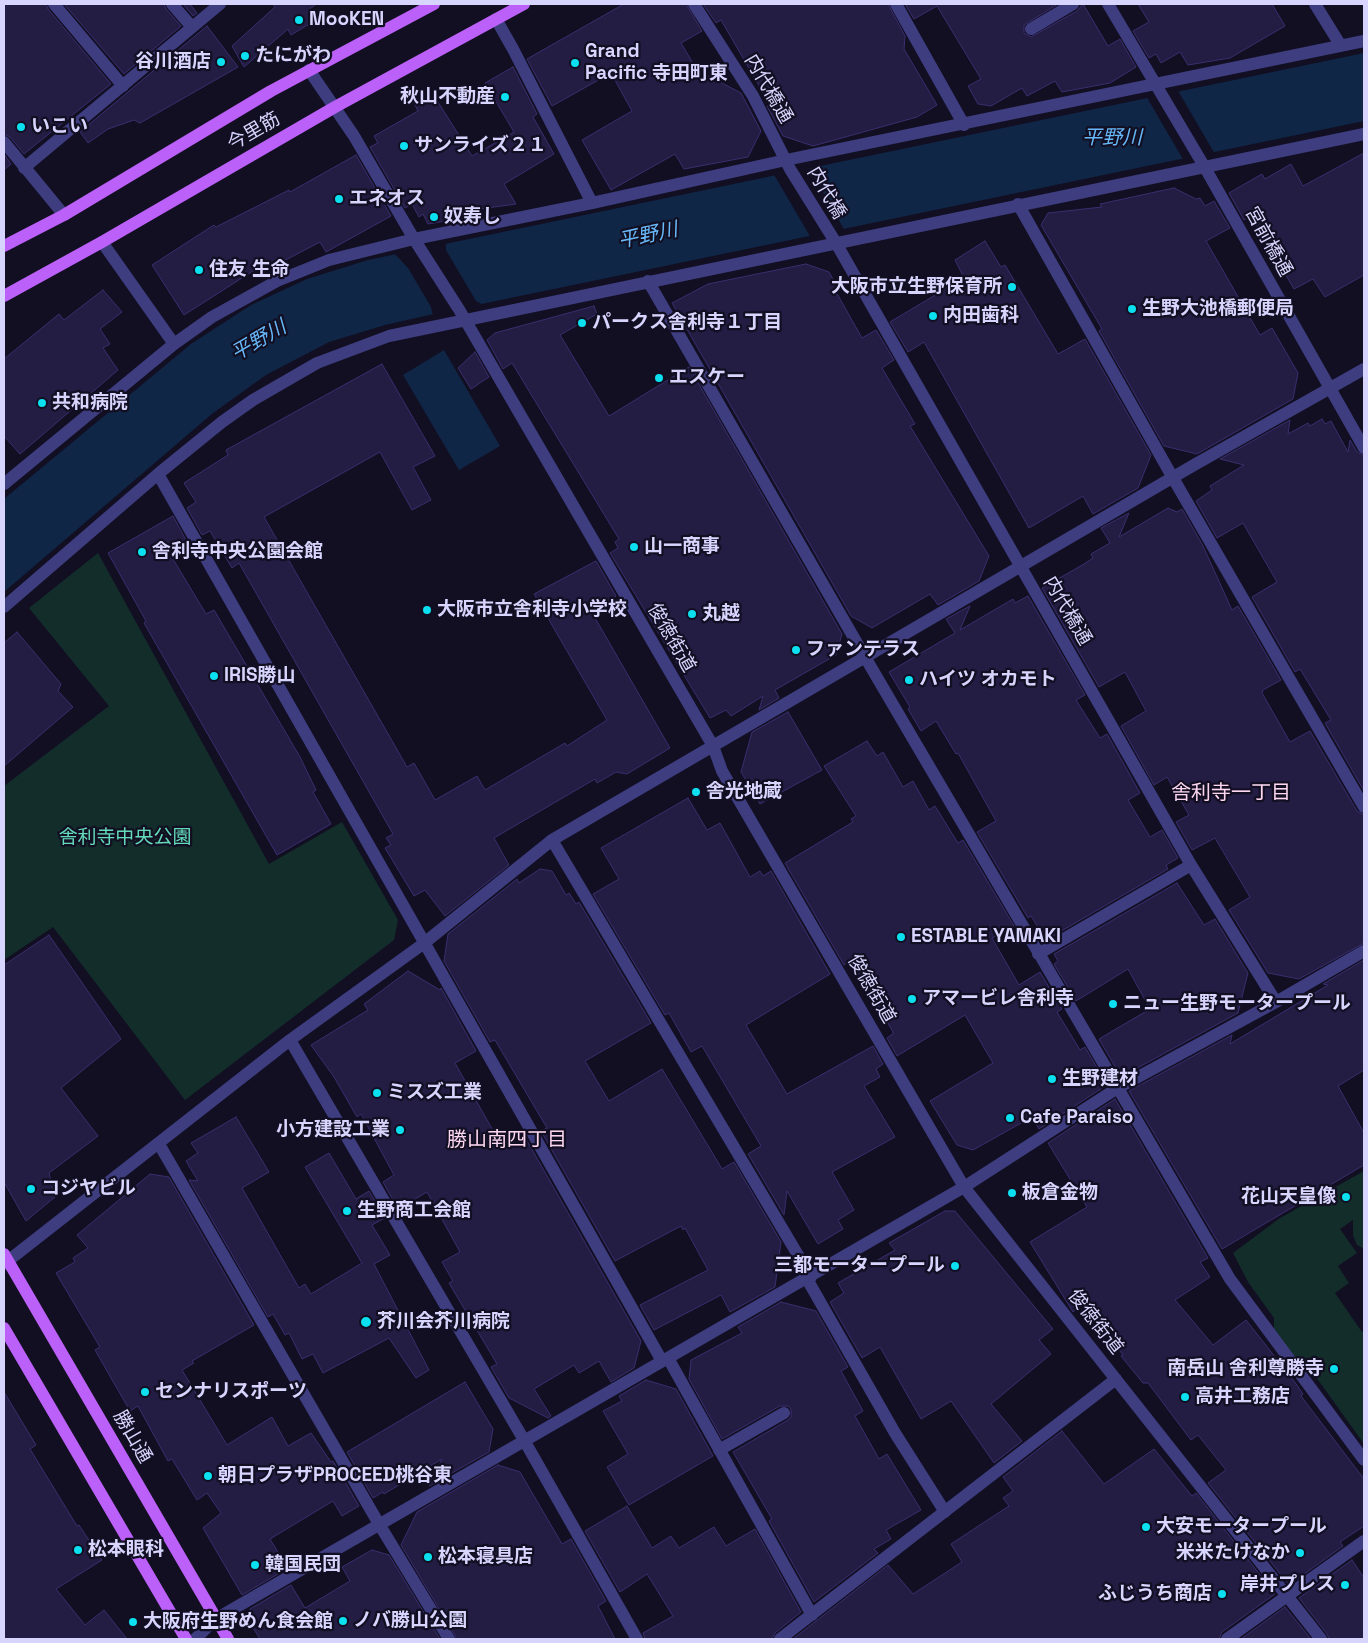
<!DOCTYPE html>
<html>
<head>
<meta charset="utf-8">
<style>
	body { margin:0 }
	#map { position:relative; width:1368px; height:1643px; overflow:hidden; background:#120f23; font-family:"Space Grotesk",sans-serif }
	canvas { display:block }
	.frame { position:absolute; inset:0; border:5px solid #d7d4fd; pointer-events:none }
</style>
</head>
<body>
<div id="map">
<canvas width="1368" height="1643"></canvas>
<div class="frame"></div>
</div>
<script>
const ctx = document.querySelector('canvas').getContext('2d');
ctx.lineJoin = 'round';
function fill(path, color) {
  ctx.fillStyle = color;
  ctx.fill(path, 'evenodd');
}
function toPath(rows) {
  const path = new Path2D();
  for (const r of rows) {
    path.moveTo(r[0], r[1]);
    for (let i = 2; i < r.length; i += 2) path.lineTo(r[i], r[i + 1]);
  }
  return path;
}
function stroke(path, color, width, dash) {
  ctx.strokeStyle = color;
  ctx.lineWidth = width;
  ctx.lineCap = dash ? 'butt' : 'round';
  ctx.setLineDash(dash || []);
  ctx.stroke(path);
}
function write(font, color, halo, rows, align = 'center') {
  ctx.font = font + ' "Space Grotesk","Noto Sans JP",sans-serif';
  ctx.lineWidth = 4.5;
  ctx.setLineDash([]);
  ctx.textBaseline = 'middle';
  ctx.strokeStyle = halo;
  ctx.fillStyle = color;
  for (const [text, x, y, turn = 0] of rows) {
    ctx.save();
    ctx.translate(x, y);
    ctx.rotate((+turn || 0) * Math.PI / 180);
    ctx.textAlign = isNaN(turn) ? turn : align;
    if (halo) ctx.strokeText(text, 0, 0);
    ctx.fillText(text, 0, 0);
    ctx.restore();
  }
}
fill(toPath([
	[98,553,269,864,342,822,398,920,394,940,185,1100,53,927,4,960,4,786,109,706,29,608],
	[1364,1171,1364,1249,1357,1245,1353,1235,1353,1220,1340,1229,1357,1253,1338,1266,1349,1283,1335,1293,1362,1332,1364,1331,1364,1444,1311,1370,1291,1354,1274,1330,1274,1318,1248,1282,1233,1253,1280,1218]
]), '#132d2b');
fill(toPath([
	[1364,53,1364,121,438,313,385,325,329,342,266,375,213,413,4,592,4,499,191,344,251,305,307,279,368,260],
	[444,350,500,446,459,470,403,375]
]), '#102646');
fill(toPath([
	[1177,89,1215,154,1184,161,1146,96],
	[808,166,845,231,811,238,773,173],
	[446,241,446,250,476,301,485,306,433,316,431,307,408,268,394,253]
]), '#120f23');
const building = toPath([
	[4,4,46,4,48,9,111,84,24,154,10,137,4,134,4,4],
	[64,4,164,4,166,9,181,26,124,74,64,4],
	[183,4,190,4,197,13,193,16,183,4],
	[273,4,316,4,310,9,316,20,291,35,288,29,244,67,232,46,275,7,273,4],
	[624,4,686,4,702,31,681,43,697,70,741,93,761,131,748,157,684,169,675,154,611,190,582,140,632,111,611,73,552,106,527,59,624,4],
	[703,4,888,4,905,36,904,49,937,105,917,117,813,146,783,136,767,106,772,108,721,20,716,23,703,4],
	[905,4,1058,4,1024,25,1024,33,1031,37,1077,11,1083,4,1108,46,1120,39,1136,67,1110,83,1062,92,1055,81,1027,96,1022,88,991,106,978,104,968,86,981,79,937,6,914,19,905,4],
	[1138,4,1272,4,1285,26,1230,58,1188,65,1180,52,1161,63,1156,54,1149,58,1133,31,1149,22,1138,4],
	[207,26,238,67,140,123,134,120,108,129,88,143,80,132,207,26],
	[513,67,537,114,533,117,554,154,504,184,516,204,472,210,475,216,428,224,423,214,419,217,412,204,405,208,370,147,378,143,374,136,418,111,415,105,433,94,472,156,514,132,485,83,513,67],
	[1364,153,1364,275,1325,297,1313,279,1294,289,1251,216,1244,220,1229,193,1262,174,1265,179,1291,164,1303,186,1364,153],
	[4,154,11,164,4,170,4,154],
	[356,155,391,216,326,252,320,242,255,276,253,271,184,315,152,265,214,225,216,227,289,190,290,192,356,155],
	[1174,188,1196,199,1200,198,1205,206,1214,201,1230,228,1206,241,1260,335,1272,328,1298,373,1293,399,1197,454,1164,446,1099,331,1102,329,1041,225,1048,213,1102,207,1100,204,1174,188],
	[985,241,1001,267,1005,265,1058,354,1085,339,1151,455,1138,488,1093,514,1083,496,1029,528,924,342,908,352,890,322,964,278,955,260,985,241],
	[806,264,829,272,838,288,835,290,862,338,876,330,894,360,882,368,915,424,910,426,989,556,979,581,938,605,930,594,872,628,851,616,672,303,708,284,806,264],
	[103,290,122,312,100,329,110,344,103,348,118,370,20,454,4,436,4,359,59,314,64,320,103,290],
	[594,306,597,314,560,335,609,416,689,367,842,634,836,655,775,690,779,698,759,710,763,696,731,716,726,710,710,718,610,553,618,548,615,542,619,539,512,363,503,369,487,340,495,333,594,306],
	[475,352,489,377,471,389,458,368,475,352],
	[382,364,435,456,413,467,431,500,412,510,380,452,264,517,407,767,414,763,435,800,477,776,485,790,565,743,567,746,607,720,534,594,596,561,616,596,591,611,670,748,627,774,616,772,597,783,595,779,494,838,509,865,445,916,425,890,414,896,385,848,391,845,386,838,393,834,239,563,232,568,210,531,202,535,187,508,196,502,184,483,228,455,226,450,382,364],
	[1322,419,1325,424,1331,421,1348,452,1350,440,1357,452,1364,456,1364,791,1325,723,1331,720,1300,669,1295,672,1252,597,1277,582,1243,523,1217,538,1196,501,1212,490,1210,486,1244,465,1220,459,1290,420,1288,434,1308,423,1310,426,1322,419],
	[1168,508,1177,512,1182,509,1203,546,1232,610,1238,606,1281,680,1263,690,1262,693,1290,742,1310,731,1357,811,1364,815,1364,943,1299,979,1268,973,1229,910,1250,897,1215,838,1192,850,1176,822,1189,815,1167,777,1154,785,1121,726,1146,711,1125,672,1099,687,1042,588,1084,564,1093,558,1091,554,1110,543,1101,528,1129,513,1119,537,1168,508],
	[173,516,188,544,170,554,206,614,214,610,300,757,316,790,313,792,331,824,277,855,144,623,146,621,108,553,173,516],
	[1028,596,1085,695,1076,700,1100,738,1107,734,1140,793,1128,800,1150,837,1162,830,1178,858,1166,865,1168,869,1046,940,1031,916,1028,918,977,832,996,821,958,753,956,754,936,721,921,731,908,709,910,707,889,672,955,633,946,619,970,606,960,630,1013,599,1015,603,1028,596],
	[17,632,61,684,58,691,73,707,4,766,4,643,17,632],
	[788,712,822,770,760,804,741,772,752,732,788,712],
	[867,741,877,756,883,752,903,787,913,781,929,810,935,806,958,843,963,840,1014,926,992,938,1019,985,1040,972,1062,1009,1057,1012,1080,1050,1085,1047,1107,1085,1039,1129,1032,1117,973,1150,957,1145,930,1101,993,1063,965,1015,897,1056,887,1038,893,1034,893,1032,877,1004,850,961,844,965,785,863,853,822,851,819,856,816,824,766,867,741],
	[688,798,707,830,720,823,750,877,760,871,763,876,771,871,830,974,746,1025,787,1094,873,1046,883,1064,876,1069,880,1077,864,1086,895,1137,832,1172,854,1210,838,1220,843,1229,818,1244,787,1191,784,1215,748,1154,761,1146,702,1046,691,1052,669,1013,665,1015,593,894,619,879,601,848,688,798],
	[540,869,552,871,566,895,569,893,576,904,579,902,651,1023,585,1061,609,1101,662,1069,722,1169,734,1162,781,1242,775,1287,730,1312,721,1295,654,1330,640,1305,708,1270,685,1228,683,1230,681,1226,615,1261,541,1131,547,1128,495,1040,490,1042,444,961,448,934,517,879,519,883,540,869],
	[1177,883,1204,925,1215,919,1248,973,1238,1013,1121,1077,1099,1039,1150,1009,1128,969,1076,1001,1054,964,1058,961,1054,954,1177,883],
	[49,935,121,1039,61,1088,98,1136,49,1173,55,1197,26,1221,4,1182,4,965,49,935],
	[1364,960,1364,1070,1338,1086,1364,1133,1364,1165,1222,1249,1129,1091,1232,1035,1230,1044,1328,985,1323,984,1364,960],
	[408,971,440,990,441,988,476,1051,455,1063,504,1150,526,1139,641,1341,634,1368,611,1382,599,1361,579,1373,574,1365,534,1389,551,1416,548,1418,509,1398,491,1367,497,1364,449,1283,453,1281,442,1262,460,1252,427,1192,398,1209,383,1182,394,1175,361,1114,357,1117,334,1077,311,1045,368,1010,364,1004,408,971],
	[1115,1099,1208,1258,1200,1262,1210,1277,1175,1300,1213,1345,1246,1320,1294,1381,1303,1394,1301,1396,1364,1479,1364,1526,1340,1542,1343,1546,1289,1585,1208,1483,1226,1470,1198,1435,1191,1440,1148,1383,1143,1383,1121,1356,1123,1355,1110,1338,1112,1337,1087,1300,1073,1312,1030,1242,1087,1207,1048,1143,1115,1099],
	[236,1117,269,1172,242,1188,299,1288,305,1284,311,1294,362,1263,305,1167,329,1153,356,1199,369,1191,385,1218,372,1225,390,1255,374,1264,429,1370,416,1378,389,1338,323,1373,313,1354,302,1359,289,1333,285,1335,273,1314,268,1317,189,1180,198,1181,186,1161,198,1153,191,1143,236,1117],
	[150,1174,169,1177,254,1325,192,1361,194,1363,182,1370,227,1445,272,1417,288,1446,311,1433,331,1462,333,1461,359,1506,342,1516,333,1501,270,1539,282,1559,277,1562,283,1571,242,1595,203,1528,221,1513,207,1493,197,1500,172,1459,168,1461,138,1406,130,1411,95,1350,100,1347,56,1273,75,1262,73,1258,88,1248,77,1235,150,1174],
	[945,1211,955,1211,1053,1329,1039,1340,1051,1354,991,1404,1022,1441,994,1463,951,1401,921,1419,880,1347,862,1358,830,1302,844,1293,838,1283,895,1250,889,1243,945,1211],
	[781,1302,816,1311,848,1367,841,1371,863,1411,855,1416,879,1459,887,1454,921,1510,886,1530,891,1539,874,1549,878,1553,814,1602,769,1521,772,1519,733,1452,788,1420,791,1417,791,1409,788,1406,780,1406,722,1439,689,1379,691,1360,742,1333,738,1327,781,1302],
	[646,1380,676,1389,713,1456,629,1505,607,1467,628,1454,603,1411,622,1401,619,1396,646,1380],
	[465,1382,493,1429,489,1452,429,1486,442,1459,384,1494,383,1492,373,1498,347,1452,465,1382],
	[4,1392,36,1445,30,1449,77,1526,79,1525,102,1560,56,1589,85,1625,104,1610,127,1639,4,1639,4,1392],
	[1062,1431,1104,1484,1154,1449,1192,1496,1196,1493,1275,1594,1222,1632,1219,1639,793,1639,888,1565,913,1594,962,1562,951,1544,1009,1506,1003,1498,1013,1491,1003,1477,1062,1431],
	[498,1465,520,1472,562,1544,571,1539,606,1601,598,1606,615,1639,457,1639,401,1545,417,1512,498,1465],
	[627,1506,652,1548,671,1536,679,1548,714,1527,726,1546,755,1529,801,1612,775,1633,772,1639,645,1639,643,1633,673,1616,647,1574,620,1592,585,1531,627,1506],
	[372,1550,389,1555,440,1639,260,1639,248,1620,254,1616,250,1609,291,1585,305,1608,350,1581,342,1567,372,1550],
	[1352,1560,1364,1578,1364,1639,1329,1639,1327,1634,1299,1598,1352,1560],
	[1285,1607,1311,1639,1241,1639,1285,1607]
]);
fill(building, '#231c43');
stroke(building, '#3a2f6e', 1);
stroke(toPath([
	[496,19,513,49,592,203]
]), '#3e3d80', 12);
stroke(toPath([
	[54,4,123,86],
	[172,4,192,27],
	[694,4,753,96,790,169,836,243,1191,865,1276,1002],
	[896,4,964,125],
	[1108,4,1204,166,1364,448],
	[1315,4,1341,46],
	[1031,29,1073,4],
	[309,70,354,136,414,239,460,311,713,746,722,771,964,1187,1321,1639],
	[4,142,64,215],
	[24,168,220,4],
	[1018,204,1173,478,1364,807],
	[102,242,174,344],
	[648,281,865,657,1230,1279,1364,1460],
	[158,474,662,1361],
	[4,484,174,344,212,317,277,281,329,260,414,239,592,203,786,160,1364,41],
	[4,607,158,474,222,422,253,400,317,363,389,336,1364,134],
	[552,840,811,1277],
	[1038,954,1191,865],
	[290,1040,524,1440,637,1639],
	[159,1144,379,1524,449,1639],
	[4,1264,290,1040,423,944,552,840,1194,465,1364,369],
	[807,1279,895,1433,945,1512],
	[668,1358,812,1615],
	[719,1450,784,1413],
	[195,1639,216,1619,233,1609,964,1187,1116,1089,1276,1002,1364,951],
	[780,1639,1116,1379],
	[1227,1639,1364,1541]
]), '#3e3d80', 12);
stroke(toPath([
	[4,246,64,215,271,91,434,4],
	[4,296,102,242,335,107,524,4],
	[4,1254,228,1639],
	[4,1328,186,1639]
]), '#bb60f8', 12);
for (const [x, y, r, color] of [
	[299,20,5,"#0be0f1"],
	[245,56,5,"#0be0f1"],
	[221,62,5,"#0be0f1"],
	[575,63,5,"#0be0f1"],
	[505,97,5,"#0be0f1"],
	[21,127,5,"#0be0f1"],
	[404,146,5,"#0be0f1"],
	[339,199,5,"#0be0f1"],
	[434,217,5,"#0be0f1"],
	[199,270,5,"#0be0f1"],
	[1012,287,5,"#0be0f1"],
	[1132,309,5,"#0be0f1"],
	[933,316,5,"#0be0f1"],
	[582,323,5,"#0be0f1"],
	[659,378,5,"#0be0f1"],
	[42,403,5,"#0be0f1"],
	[634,547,5,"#0be0f1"],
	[142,552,5,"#0be0f1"],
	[427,610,5,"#0be0f1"],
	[692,614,5,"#0be0f1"],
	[796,650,5,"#0be0f1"],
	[214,676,5,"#0be0f1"],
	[909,680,5,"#0be0f1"],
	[696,792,5,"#0be0f1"],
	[901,937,5,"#0be0f1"],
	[912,999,5,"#0be0f1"],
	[1113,1004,5,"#0be0f1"],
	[1052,1079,5,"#0be0f1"],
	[377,1093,5,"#0be0f1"],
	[1010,1118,5,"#0be0f1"],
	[400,1130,5,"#0be0f1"],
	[31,1189,5,"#0be0f1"],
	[1012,1193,5,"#0be0f1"],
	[1346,1197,5,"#0be0f1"],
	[347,1211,5,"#0be0f1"],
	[955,1266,5,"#0be0f1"],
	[366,1322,6,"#0be0f1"],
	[1334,1369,5,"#0be0f1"],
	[145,1392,5,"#0be0f1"],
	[1185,1397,5,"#0be0f1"],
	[208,1476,5,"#0be0f1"],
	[1146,1527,5,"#0be0f1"],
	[78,1550,5,"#0be0f1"],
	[1300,1553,5,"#0be0f1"],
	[428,1557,5,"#0be0f1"],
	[255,1565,5,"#0be0f1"],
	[1345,1585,5,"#0be0f1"],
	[1222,1594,5,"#0be0f1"],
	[343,1621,5,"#0be0f1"],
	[133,1622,5,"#0be0f1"]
]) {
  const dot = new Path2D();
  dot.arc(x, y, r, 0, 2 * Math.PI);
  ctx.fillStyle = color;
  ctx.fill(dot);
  stroke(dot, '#120f23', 2);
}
write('bold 19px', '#d7d4fd', '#120f23', [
	["MooKEN",309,20],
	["Grand",585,52],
	["Pacific 寺田町東",585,74],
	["たにがわ",255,56],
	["谷川酒店",211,62,"right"],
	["秋山不動産",495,97,"right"],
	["いこい",31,127],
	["サンライズ２１",414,146],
	["エネオス",349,199],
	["奴寿し",444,217],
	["住友 生命",209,270],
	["大阪市立生野保育所",1002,287,"right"],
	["生野大池橋郵便局",1142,309],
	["内田歯科",943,316],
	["パークス舎利寺１丁目",592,323],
	["エスケー",669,378],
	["共和病院",52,403],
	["山一商事",644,547],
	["舎利寺中央公園会館",152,552],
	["大阪市立舎利寺小学校",437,610],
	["丸越",702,614],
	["ファンテラス",806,650],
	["IRIS勝山",224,676],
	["ハイツ オカモト",919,680],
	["舎光地蔵",706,792],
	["ESTABLE YAMAKI",911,937],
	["アマービレ舎利寺",922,999],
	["ニュー生野モータープール",1123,1004],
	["生野建材",1062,1079],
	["ミスズ工業",387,1093],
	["Cafe Paraiso",1020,1118],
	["小方建設工業",390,1130,"right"],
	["コジヤビル",41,1189],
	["板倉金物",1022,1193],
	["花山天皇像",1336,1197,"right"],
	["生野商工会館",357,1211],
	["三都モータープール",945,1266,"right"],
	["芥川会芥川病院",377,1322],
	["南岳山 舎利尊勝寺",1324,1369,"right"],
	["センナリスポーツ",155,1392],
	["高井工務店",1195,1397],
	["朝日プラザPROCEED桃谷東",218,1476],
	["大安モータープール",1156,1527],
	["松本眼科",88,1550],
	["米米たけなか",1290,1553,"right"],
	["松本寝具店",438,1557],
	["韓国民団",265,1565],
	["岸井プレス",1335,1585,"right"],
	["ふじうち商店",1212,1594,"right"],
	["ノバ勝山公園",353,1621],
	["大阪府生野めん食会館",143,1622]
], 'left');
write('19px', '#d7d4fd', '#120f23', [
	["内代橋通",768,89,60],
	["今里筋",254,132,-30],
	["内代橋",826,193,60],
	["宮前橋通",1268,242,61],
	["内代橋通",1067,611,60],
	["俊徳街道",671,638,60],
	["俊徳街道",871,989,60],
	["俊徳街道",1095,1322,52],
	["勝山通",132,1437,60]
]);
write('19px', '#63dab9', '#120f23', [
	["舎利寺中央公園",125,838]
]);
write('italic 20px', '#67b8f8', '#120f23', [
	["平野川",1112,139],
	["平野川",648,236,-12],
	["平野川",259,341,-30]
]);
write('20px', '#fdd6f0', '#120f23', [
	["舎利寺一丁目",1231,794],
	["勝山南四丁目",507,1141]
]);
</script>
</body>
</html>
